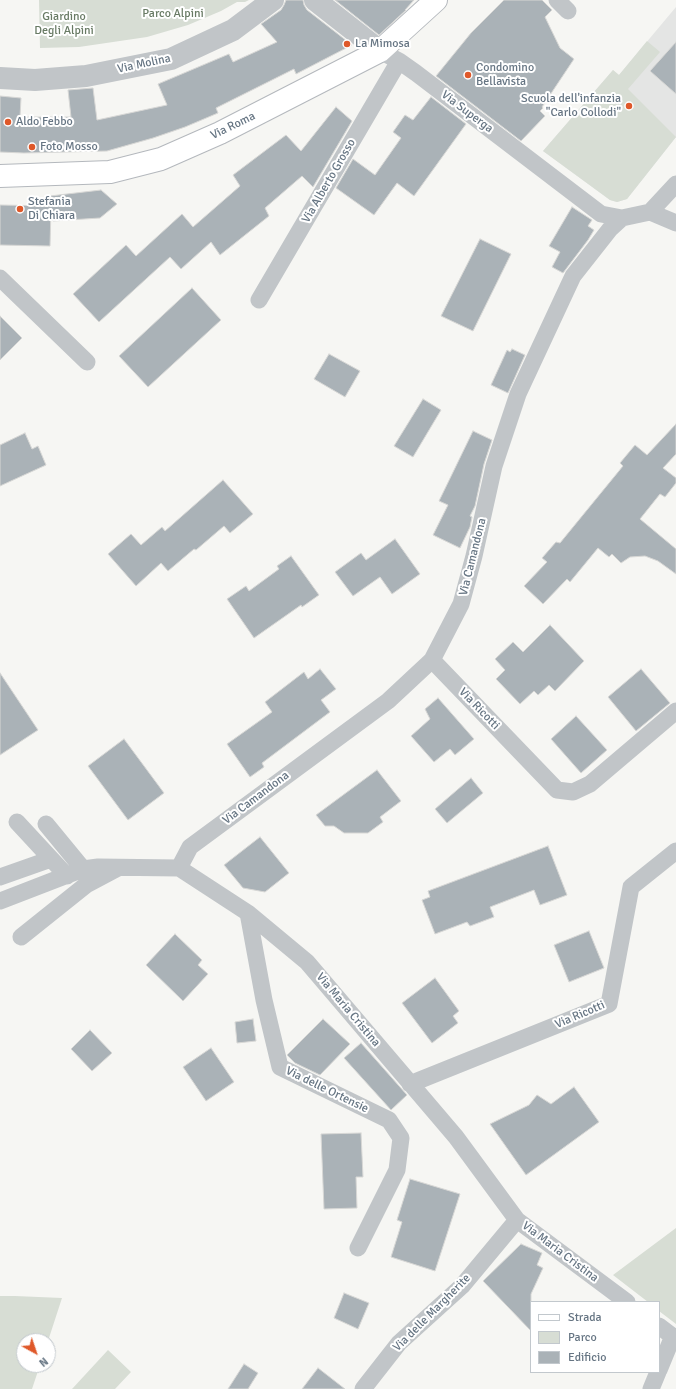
<!DOCTYPE html>
<html>
<head>
<meta charset="utf-8">
<style>
	body { margin:0 }
	#map { position:relative; width:676px; height:1389px; overflow:hidden; background:#f6f6f3; font-family:Signika,sans-serif }
	canvas { display:block }
	.legend { position:absolute; left:530px; top:1301px; width:130px; height:72px; box-sizing:border-box; background:#fff; border:1px solid #c2c8cd; margin:0; padding:5px 7px; list-style:none; font-size:12px; color:#667583 }
	.legend li { display:flex; align-items:center; gap:8px; height:20px }
	.legend b { width:20px; border:1px solid #c2c8cd }
	.north { position:absolute; left:16px; top:1333px; width:40px; height:40px; box-sizing:border-box; background:#fff; border:1px solid #c2c8cd; border-radius:50%; rotate:140deg; font-size:11px; font-weight:700; line-height:16px; text-align:center; color:#667583 }
	.north::after { content:''; display:block; margin:auto; width:14px; height:18px; background:#df5829; clip-path:polygon(50% 0,100% 100%,50% 72%,0 100%) }
</style>
</head>
<body>
<div id="map">
<canvas width="676" height="1389"></canvas>
<ul class="legend">
<li><b style="height:5px;background:#fff"></b>Strada</li>
<li><b style="height:11px;background:#d7ddd4"></b>Parco</li>
<li><b style="height:11px;background:#aab2b7"></b>Edificio</li>
</ul>
<div class="north">N</div>
</div>
<script>
const ctx = document.querySelector('canvas').getContext('2d');
ctx.lineJoin = 'round';
function fill(path, color) {
  ctx.fillStyle = color;
  ctx.fill(path, 'evenodd');
}
function toPath(rows) {
  const path = new Path2D();
  for (const r of rows) {
    path.moveTo(r[0], r[1]);
    for (let i = 2; i < r.length; i += 2) path.lineTo(r[i], r[i + 1]);
  }
  return path;
}
function stroke(path, color, width, dash) {
  ctx.strokeStyle = color;
  ctx.lineWidth = width;
  ctx.lineCap = dash ? 'butt' : 'round';
  ctx.setLineDash(dash || []);
  ctx.stroke(path);
}
function write(font, color, halo, rows, align = 'center') {
  ctx.font = font + ' Signika,sans-serif';
  ctx.lineWidth = 4;
  ctx.setLineDash([]);
  ctx.textBaseline = 'middle';
  ctx.strokeStyle = halo;
  ctx.fillStyle = color;
  for (const [text, x, y, turn = 0] of rows) {
    ctx.save();
    ctx.translate(x, y);
    ctx.rotate((+turn || 0) * Math.PI / 180);
    ctx.textAlign = isNaN(turn) ? turn : align;
    if (halo) ctx.strokeText(text, 0, 0);
    ctx.fillText(text, 0, 0);
    ctx.restore();
  }
}
fill(toPath([
	[676,7,676,137,627,199,617,202,610,200,543,151,613,70,619,75]
]), '#e4e5e4');
fill(toPath([
	[39,0,249,0,245,2,237,2,221,11,188,25,147,37,79,47,40,48],
	[647,41,660,52,628,89,676,137,627,199,617,202,610,200,543,151,613,70,619,75],
	[676,1228,676,1324,659,1311,659,1302,648,1302,613,1275],
	[0,1296,15,1296,62,1298,48,1341,24,1341,24,1365,40,1365,32,1389,0,1389],
	[108,1350,131,1372,115,1389,72,1389]
]), '#d7ddd4');
const building = toPath([
	[286,0,303,0,304,5,307,10,352,45,296,74,294,69,216,108,218,113,185,127,153,138,107,151,24,153,0,152,0,96,21,98,20,117,71,117,68,90,93,88,97,120,167,105,158,84,229,54,233,62,277,42,261,24,281,10,284,5,286,0],
	[335,0,414,0,405,10,406,10,379,35,335,0],
	[504,0,542,0,552,10,545,17,560,48,574,59,542,107,543,108,540,111,545,116,521,141,436,76,471,33,504,0],
	[676,42,676,94,650,71,676,42],
	[431,97,466,124,414,196,397,183,374,215,336,188,353,159,375,175,401,138,393,132,405,115,413,120,431,97],
	[336,107,352,121,313,187,302,176,265,208,269,216,220,255,211,242,181,269,170,257,99,322,73,294,126,245,136,256,182,214,193,227,240,186,233,175,286,135,301,151,336,107],
	[101,190,117,204,100,218,53,221,51,208,50,246,0,245,0,205,51,206,50,196,101,190],
	[572,207,592,220,588,226,594,230,588,240,563,273,552,267,560,252,549,246,572,207],
	[480,239,511,254,473,331,441,316,480,239],
	[192,288,221,320,148,387,119,356,192,288],
	[0,316,22,338,0,360,0,316],
	[512,349,525,355,508,393,491,385,507,350,510,352,512,349],
	[329,354,360,371,345,397,314,379,329,354],
	[423,399,441,410,413,457,394,446,423,399],
	[676,424,676,454,663,468,676,478,676,483,665,497,660,494,640,519,676,549,676,574,658,561,645,556,630,557,621,563,612,554,609,557,598,548,570,582,567,579,543,604,524,586,547,562,542,558,556,542,560,543,623,466,620,463,635,445,647,455,676,424],
	[473,431,492,440,484,464,475,506,470,516,472,517,470,527,460,548,433,535,448,505,439,501,473,431],
	[25,433,32,449,38,446,46,465,0,486,0,445,25,433],
	[223,480,253,514,230,533,224,526,196,550,194,549,168,571,161,563,136,586,108,554,131,534,141,545,162,527,165,531,223,480],
	[395,539,420,574,392,594,380,577,353,596,335,572,361,553,366,560,395,539],
	[291,556,319,595,302,607,301,605,254,638,227,599,246,586,249,591,279,569,277,566,291,556],
	[550,625,584,661,555,691,549,685,538,695,534,691,520,704,496,679,505,670,495,659,513,642,523,652,550,625],
	[320,669,336,689,321,700,330,712,262,763,264,767,250,777,227,744,272,712,265,702,304,672,308,679,320,669],
	[641,669,670,703,636,731,608,697,641,669],
	[0,673,38,730,0,755,0,673],
	[438,698,474,739,455,755,450,749,434,762,411,736,430,719,425,709,438,698],
	[576,716,607,750,581,773,551,739,576,716],
	[124,739,164,793,128,820,88,766,124,739],
	[377,770,401,801,380,817,383,822,368,833,344,833,334,826,325,826,316,815,377,770],
	[471,778,483,793,447,823,435,809,471,778],
	[260,837,289,873,265,892,243,888,224,865,260,837],
	[548,846,567,895,540,905,534,890,490,907,494,917,470,926,467,922,435,934,422,900,430,897,428,891,548,846],
	[589,931,604,968,569,982,554,945,589,931],
	[175,934,202,960,198,965,208,974,183,1001,146,965,175,934],
	[435,978,459,1011,453,1016,458,1023,432,1043,402,1003,435,978],
	[253,1019,256,1041,237,1043,235,1022,253,1019],
	[323,1019,350,1044,320,1075,295,1063,287,1055,323,1019],
	[90,1030,112,1053,92,1071,71,1049,90,1030],
	[361,1043,407,1095,391,1110,344,1058,361,1043],
	[211,1048,234,1082,206,1101,183,1067,211,1048],
	[574,1087,599,1122,526,1175,490,1124,529,1105,537,1095,551,1104,574,1087],
	[361,1133,363,1177,356,1177,357,1208,324,1209,321,1134,361,1133],
	[410,1179,460,1194,435,1271,391,1257,402,1222,397,1220,410,1179],
	[521,1244,542,1253,537,1265,543,1268,531,1294,531,1331,483,1281,521,1244],
	[344,1293,369,1303,358,1329,334,1318,344,1293],
	[244,1364,258,1373,248,1389,228,1389,244,1364],
	[318,1368,345,1389,302,1389,318,1368]
]);
fill(building, '#aab2b7');
stroke(building, '#d7d7d5', 1);
const secondary = toPath([
	[0,176,110,172,161,159,220,133,380,51,436,0]
]);
stroke(secondary, '#b4b8bd', 24);
stroke(toPath([
	[557,0,568,11],
	[380,51,399,61,416,73,601,214,622,218],
	[650,212,676,223],
	[0,278,87,362],
	[259,300,399,61],
	[432,660,557,790,573,792,590,784,676,711],
	[17,822,67,876],
	[46,824,83,869],
	[179,868,190,847,388,701,432,660,461,604,474,556,494,466,518,394,573,276,610,229,622,218,650,212,676,184],
	[0,877,51,859],
	[0,901,83,869,98,867,179,868,248,913,307,962,456,1137,517,1220,627,1302],
	[248,913,264,1000,280,1067,389,1120,401,1138,397,1170,358,1248],
	[21,937,86,885,118,868],
	[410,1084,609,1004,631,887,676,851],
	[659,1326,676,1339],
	[659,1370,673,1336],
	[363,1389,399,1343,462,1286,517,1220],
	[651,1389,658,1372]
]), '#c1c5c8', 17);
stroke(toPath([
	[315,0,380,51],
	[0,78,35,80,86,76,171,59,233,30,273,0]
]), '#c1c5c8', 22);
stroke(secondary, '#fff', 22);
for (const [x, y, r, color] of [
	[347,44,4,"#df5829"],
	[468,75,4,"#df5829"],
	[629,106,4,"#df5829"],
	[8,122,4,"#df5829"],
	[32,147,4,"#df5829"],
	[20,209,4,"#df5829"]
]) {
  const dot = new Path2D();
  dot.arc(x, y, r, 0, 2 * Math.PI);
  ctx.fillStyle = color;
  ctx.fill(dot);
  stroke(dot, '#fff', 1.5);
}
write('12px', '#687a64', '#fff', [
	["Parco Alpini",173,14],
	["Giardino",64,17],
	["Degli Alpini",64,31]
]);
write('12px', '#667583', '#fff', [
	["La Mimosa",355,44],
	["Condomino",476,68],
	["Bellavista",476,82],
	["Scuola dell'infanzia",621,99,"right"],
	["\"Carlo Collodi\"",621,113,"right"],
	["Aldo Febbo",16,122],
	["Foto Mosso",40,147],
	["Stefania",28,202],
	["Di Chiara",28,216]
], 'left');
write('12px', '#667583', '#fff', [
	["Via Molina",144,64,-12],
	["Via Superga",467,112,37],
	["Via Roma",233,126,-26],
	["Via Alberto Grosso",329,181,-60],
	["Via Camandona",473,557,-76],
	["Via Ricotti",479,709,46],
	["Via Camandona",256,798,-37],
	["Via Maria Cristina",348,1010,50],
	["Via Ricotti",580,1015,-23],
	["Via delle Ortensie",327,1090,26],
	["Via Maria Cristina",560,1252,37],
	["Via delle Margherite",432,1313,-45]
]);
</script>
</body>
</html>
